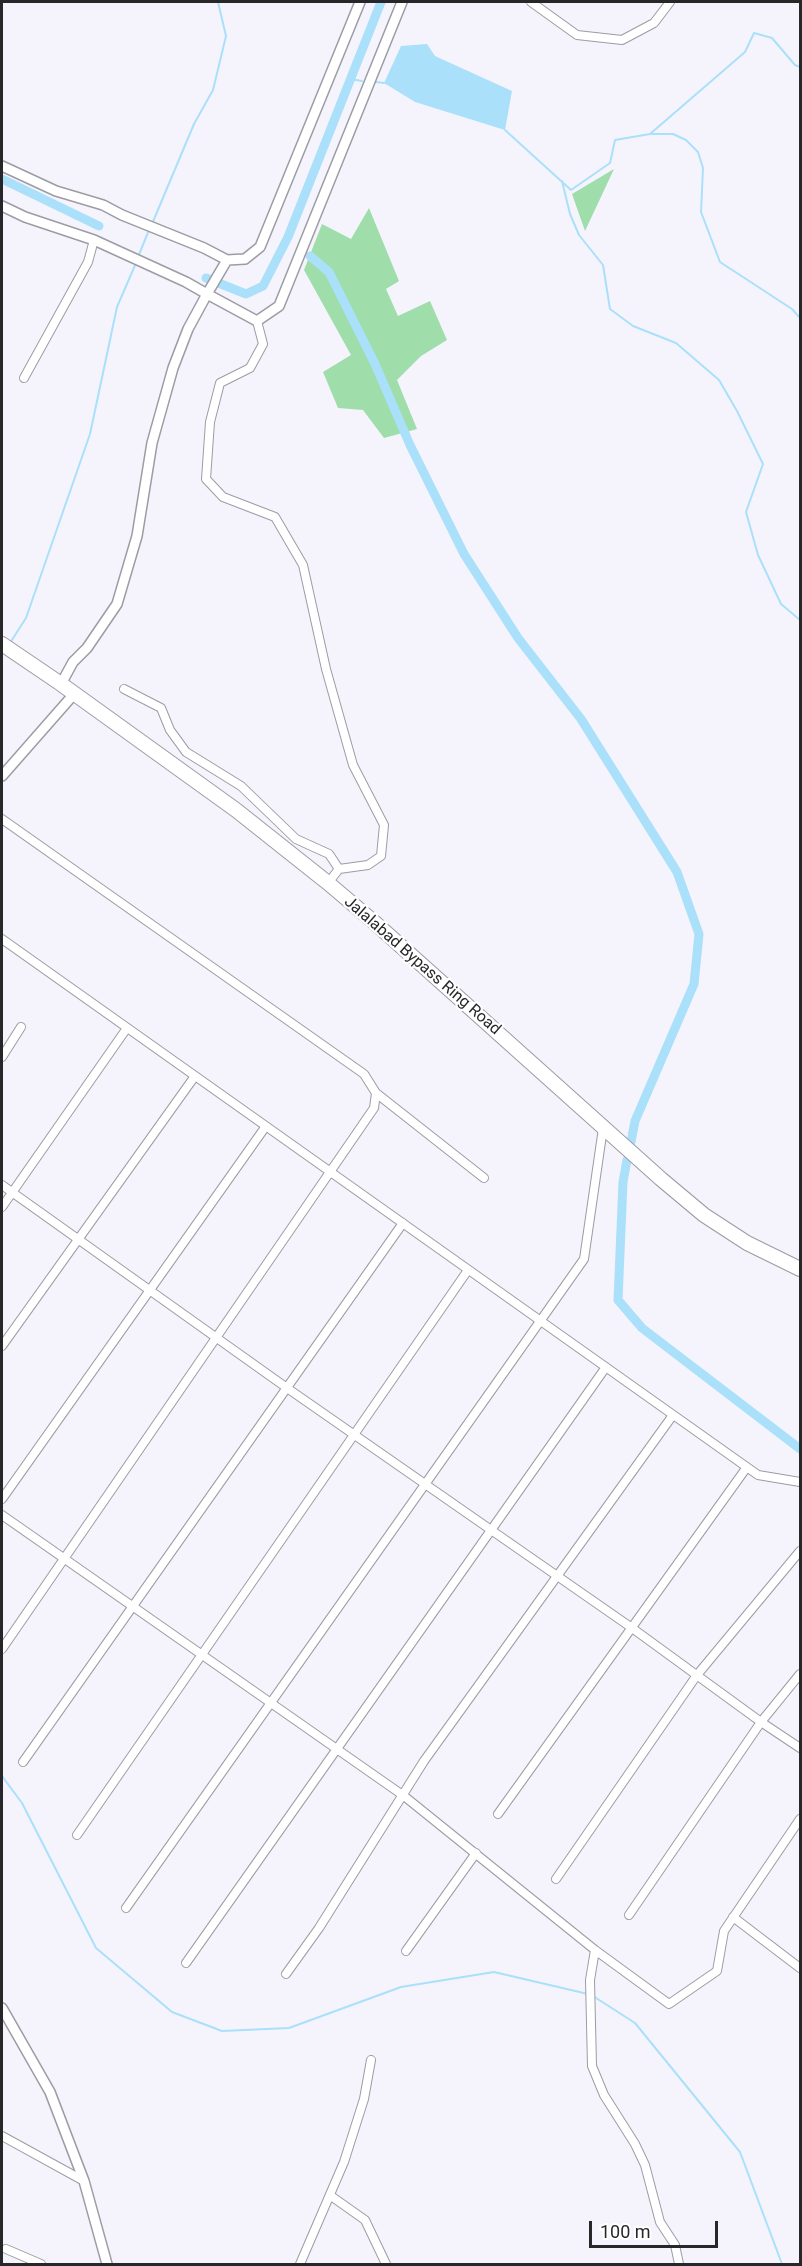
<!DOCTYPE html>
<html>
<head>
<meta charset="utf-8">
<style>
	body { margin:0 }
	#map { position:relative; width:802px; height:2266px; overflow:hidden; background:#f5f4fd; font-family:Roboto,sans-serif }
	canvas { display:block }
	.frame { position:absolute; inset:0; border:3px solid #27272a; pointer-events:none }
	.scale { position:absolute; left:589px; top:2221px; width:129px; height:27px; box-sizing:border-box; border:3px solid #27272a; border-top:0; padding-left:8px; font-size:18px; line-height:21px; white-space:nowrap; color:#27272a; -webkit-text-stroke:4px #fff; paint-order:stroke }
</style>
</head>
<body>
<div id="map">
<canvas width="802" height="2266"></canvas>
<div class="frame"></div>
<div class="scale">100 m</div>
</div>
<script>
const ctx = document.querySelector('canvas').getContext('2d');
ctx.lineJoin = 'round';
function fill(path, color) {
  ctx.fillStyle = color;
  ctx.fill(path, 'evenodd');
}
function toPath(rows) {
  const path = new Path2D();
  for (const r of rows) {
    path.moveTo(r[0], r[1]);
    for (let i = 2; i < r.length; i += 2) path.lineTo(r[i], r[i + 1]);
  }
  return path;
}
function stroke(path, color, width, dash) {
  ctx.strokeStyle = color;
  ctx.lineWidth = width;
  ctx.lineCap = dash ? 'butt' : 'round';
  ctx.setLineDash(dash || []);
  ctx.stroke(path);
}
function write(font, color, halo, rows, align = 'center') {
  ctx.font = font + ' Roboto,sans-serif';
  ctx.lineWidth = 4.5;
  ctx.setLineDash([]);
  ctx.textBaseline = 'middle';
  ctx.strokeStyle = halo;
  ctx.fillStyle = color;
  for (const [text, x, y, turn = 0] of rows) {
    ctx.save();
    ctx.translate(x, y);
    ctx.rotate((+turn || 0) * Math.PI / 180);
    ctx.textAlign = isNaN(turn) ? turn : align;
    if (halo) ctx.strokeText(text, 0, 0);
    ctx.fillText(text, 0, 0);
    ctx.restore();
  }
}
fill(toPath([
	[614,169,585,231,572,194],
	[369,208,399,281,386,289,398,316,430,301,447,340,421,356,397,380,417,429,384,438,363,410,338,408,323,372,351,355,304,270,322,224,351,239]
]), '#9fddab');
fill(toPath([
	[427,44,435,56,512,91,505,130,415,102,384,83,401,46]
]), '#aae0f9');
stroke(toPath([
	[350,79,362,81],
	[376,82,384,83],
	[505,130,571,190,610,163,615,140,650,134,745,52,754,33,772,38,795,65,800,67],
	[650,134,673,134,686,140,698,152,703,168,701,212,720,262,792,309,800,318],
	[562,181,570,214,579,235,603,265,610,309,633,326,676,343,719,380,737,411,763,464,746,512,758,555,781,604,800,620],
	[152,224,194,124,213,90,226,36,218,2],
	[138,257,149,230],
	[10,643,26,618,90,434,117,307,136,263],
	[2,1776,22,1803,96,1948,172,2012,222,2031,289,2028,401,1987,494,1972,588,1994],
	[593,1996,635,2023,740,2152,782,2264]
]), '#aae0f9', 2);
stroke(toPath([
	[2,179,99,226],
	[310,256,329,272,375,364,410,445,464,554,518,638,581,719,677,872,699,934,694,984,635,1121,631,1142],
	[206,278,246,294,263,286,288,237,381,2],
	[627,1160,623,1182,618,1300,642,1328,800,1449]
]), '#aae0f9', 9);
const minor = toPath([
	[531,2,577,35,622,40,654,23,670,2],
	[257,321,263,344,250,368,220,383,210,422,206,479,223,497,275,517,303,565,326,669,353,765,384,825,381,856,368,865,339,869,328,883],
	[24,378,88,262,94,240],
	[124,689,161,708,170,730,186,752,241,786,296,839,329,854,339,869],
	[2,819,364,1074,376,1093,374,1108,2,1649],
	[2,939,758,1475,800,1482],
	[2,1057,21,1027],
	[376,1093,484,1178],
	[2,1185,287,1388,632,1628,761,1722,800,1748],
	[2,1207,127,1028],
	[2,1346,195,1076],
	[2,1499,266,1126],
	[2,1515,404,1796,595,1950,590,1980,592,2066,604,2095,635,2144,645,2165,660,2222,675,2245,679,2264],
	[23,1762,403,1223],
	[498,1814,747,1467],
	[77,1835,468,1270],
	[556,1879,697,1675,800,1551],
	[126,1908,584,1259,603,1128],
	[629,1915,761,1722,800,1674],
	[733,1917,800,1968],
	[595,1950,669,2004,717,1971,724,1931,800,1819],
	[406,1951,476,1853],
	[186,1963,606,1367],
	[286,1974,319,1928,424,1761,673,1415],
	[2,2136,84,2181],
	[331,2196,365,2220,386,2264],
	[6,2249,41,2264],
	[300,2264,344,2162,364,2099,371,2060]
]);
const tertiary = toPath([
	[2,166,56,191,103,205,122,215,204,248,227,260,245,259,260,247,360,2],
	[2,206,25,217,94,240,186,282,207,294,227,260],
	[61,684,73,662,87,648,117,604,137,536,152,443,173,368,188,329,207,294,257,321,279,306,402,2],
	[2,776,74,694],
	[2,2008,50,2092,84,2181,107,2264]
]);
const trunk = toPath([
	[2,644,61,684,236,810,328,883,374,922,661,1179,704,1215,747,1243,800,1269]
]);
stroke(minor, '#9c9ca4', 10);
stroke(tertiary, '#9c9ca4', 12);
stroke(trunk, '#9c9ca4', 16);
stroke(minor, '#fff', 8);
stroke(tertiary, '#fff', 9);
stroke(trunk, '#fff', 14);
write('16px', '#27272a', '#fff', [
	["Jalalabad Bypass Ring Road",422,966,41]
]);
</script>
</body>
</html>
